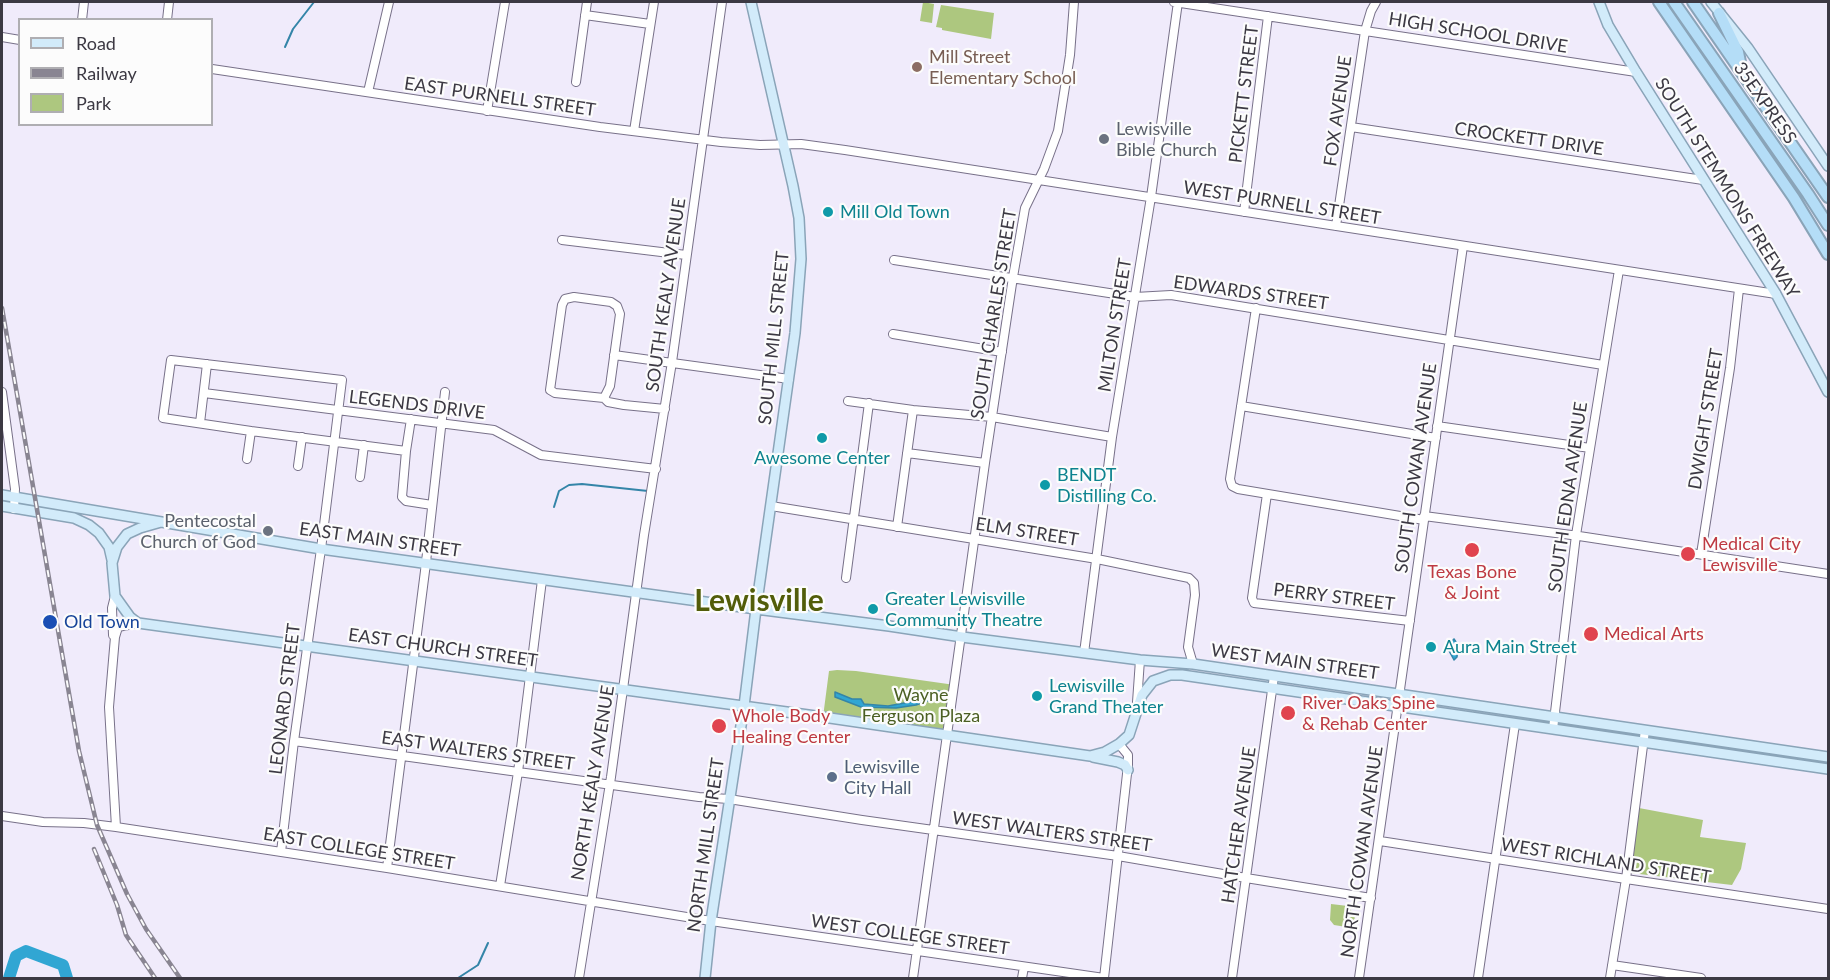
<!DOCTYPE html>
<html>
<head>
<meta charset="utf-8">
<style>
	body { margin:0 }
	#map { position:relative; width:1830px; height:980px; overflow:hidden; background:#f0ebfb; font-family:Lato,sans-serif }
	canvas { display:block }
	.frame { position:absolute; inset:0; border:3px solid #3c3943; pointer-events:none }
	.legend { position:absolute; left:18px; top:18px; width:195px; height:108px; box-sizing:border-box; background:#fcfcfc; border:2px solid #afaeb2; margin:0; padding:8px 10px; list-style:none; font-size:18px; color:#3c3943 }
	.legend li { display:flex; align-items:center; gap:12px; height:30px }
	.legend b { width:30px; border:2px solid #afaeb2 }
</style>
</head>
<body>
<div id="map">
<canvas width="1830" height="980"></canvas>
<div class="frame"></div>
<ul class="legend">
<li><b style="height:8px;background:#d2ebfa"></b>Road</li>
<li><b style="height:8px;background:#898592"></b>Railway</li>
<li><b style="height:16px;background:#adc77f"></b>Park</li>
</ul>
</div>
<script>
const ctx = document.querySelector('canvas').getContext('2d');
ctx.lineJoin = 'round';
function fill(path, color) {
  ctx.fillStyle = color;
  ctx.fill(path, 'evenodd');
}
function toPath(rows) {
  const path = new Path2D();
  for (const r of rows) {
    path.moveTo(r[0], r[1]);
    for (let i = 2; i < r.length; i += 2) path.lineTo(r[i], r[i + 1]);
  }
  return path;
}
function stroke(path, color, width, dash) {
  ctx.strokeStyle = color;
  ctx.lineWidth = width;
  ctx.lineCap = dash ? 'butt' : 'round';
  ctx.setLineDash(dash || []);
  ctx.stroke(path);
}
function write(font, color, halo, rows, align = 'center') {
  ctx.font = font + ' Lato,sans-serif';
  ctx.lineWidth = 4.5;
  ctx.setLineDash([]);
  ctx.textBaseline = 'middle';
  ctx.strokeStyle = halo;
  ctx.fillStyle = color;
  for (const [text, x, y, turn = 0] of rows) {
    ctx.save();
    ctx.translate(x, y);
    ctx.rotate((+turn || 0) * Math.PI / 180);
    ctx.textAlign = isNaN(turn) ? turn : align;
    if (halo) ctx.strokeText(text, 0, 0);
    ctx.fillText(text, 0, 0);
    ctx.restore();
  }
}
fill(toPath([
	[923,2,934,4,932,23,920,21],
	[941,5,994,13,991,39,942,30,942,28,936,27],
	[837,670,856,671,955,685,948,735,823,717,829,671],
	[1639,808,1703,820,1700,837,1746,843,1741,869,1732,885,1631,873],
	[1331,904,1348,906,1355,916,1353,928,1334,925,1330,920]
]), '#adc77f');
const water = toPath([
	[1454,639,1458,645,1457,657,1454,660,1448,649,1450,647,1449,644,1454,639],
	[938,691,943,692,942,696,916,705,896,708,861,707,835,697,835,692,852,699,861,699,864,704,888,706,915,701,938,691]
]);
fill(water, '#31a6d3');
stroke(water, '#3485a8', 1.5);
stroke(toPath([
	[285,47,293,29,314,2],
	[554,507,559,491,569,485,582,484,648,491],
	[458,978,478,965,488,943]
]), '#3485a8', 2);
stroke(toPath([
	[9,978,16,956,26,951,63,965,67,978]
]), '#31a6d3', 12);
const minor = toPath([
	[1174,2,1636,72],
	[585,15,650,24],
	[82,20,84,2],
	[167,20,169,2],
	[2,37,20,40],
	[212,69,600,127,721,142,760,145,801,144,845,150,1776,294],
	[576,82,587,2],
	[368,92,389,2],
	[487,111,505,2],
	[1351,127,1703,180],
	[634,131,654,2],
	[1244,212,1268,16],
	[1336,226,1365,31,1371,11,1376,2],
	[562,240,686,255],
	[894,260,1135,297,1171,295,1603,365],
	[1256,308,1230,479,1232,486,1238,489,1424,520],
	[893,334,1002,352],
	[614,355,789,379],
	[2,392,15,489,14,509],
	[204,393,494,430,541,455,656,469],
	[604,398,610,386,620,314,617,306,611,302,574,297,565,299,562,305,550,390,555,393,604,398,608,402,624,405,665,409],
	[848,401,913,410,992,417,1112,437],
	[1241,406,1436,438],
	[200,423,207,364],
	[1437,426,1590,448],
	[251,431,163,418,171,360,342,380,321,549,294,741,281,852],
	[406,451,411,419],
	[907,453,985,463],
	[247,459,251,431,406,451,402,497,406,501,432,505],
	[298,466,302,437],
	[360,477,364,445],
	[1267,494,1252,598,1254,603,1410,621],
	[771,506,1097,559,1189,578,1194,583,1195,595,1188,647,1193,664],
	[1424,516,1579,536,1828,574],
	[897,527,913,410],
	[1701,554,1730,368,1739,289],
	[846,578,869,403],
	[113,635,112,608,115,596],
	[1084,653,1112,437,1151,197,1178,2],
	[1137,702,1140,660],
	[1553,729,1576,535,1619,270],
	[294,741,699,797,729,799,862,820,1118,856,1246,878,1371,898],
	[2,816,43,822,84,823,116,827,387,868,711,921,1104,978],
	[116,827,109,707,115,637,118,627,138,623],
	[1380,841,1626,879,1828,909],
	[387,868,425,571,445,392],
	[500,886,518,772,542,580],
	[1612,965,1701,978],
	[579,978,611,777,644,535,672,362,722,2],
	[913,978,985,463,1013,277,1025,208,1044,169,1058,131,1070,55,1074,2],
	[1022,978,1024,967],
	[1104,978,1128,765,1128,755,1119,744],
	[1232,978,1274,676],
	[1359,978,1463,246],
	[1478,978,1515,724],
	[1610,978,1626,879,1645,730]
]);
const major = toPath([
	[1599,2,1608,25,1636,72,1776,294,1828,392],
	[1711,2,1748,48,1828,166],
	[2,495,321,549,756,609,889,626,962,637,1140,660,1193,664,1828,757],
	[2,506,74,518,89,525,99,533,109,547,112,560],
	[161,522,140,528,127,534,117,547,112,563,115,596,130,617,138,623,823,717,1090,756,1105,752,1119,744,1129,735,1142,695,1153,681,1170,675,1182,675,1828,769],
	[1093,757,1118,762,1125,765,1128,770],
	[705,978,711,921,744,706,756,609,795,333,801,259,799,218,793,186,751,2]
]);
const highway = toPath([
	[1659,2,1794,198,1828,254],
	[1674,2,1808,194,1828,225],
	[1693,2,1828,197],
	[1719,13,1738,52,1740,62]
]);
stroke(minor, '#787189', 10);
stroke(major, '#8aa4b8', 12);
stroke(highway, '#8aa4b8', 14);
stroke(minor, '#fff', 8);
stroke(major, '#d2ebfa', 9);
stroke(highway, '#b4ddf7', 10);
const rail = toPath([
	[2,308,79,751,97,825,127,894,146,929,180,978],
	[94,849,117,905,126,935,155,978]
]);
stroke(rail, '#898592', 4.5);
stroke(rail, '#fcfcfc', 2, [7]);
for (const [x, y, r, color] of [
	[917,67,6,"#8d6e63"],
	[1104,139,6,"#6b7280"],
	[828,212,6,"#0f9aa8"],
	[822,438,6,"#0f9aa8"],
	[1045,485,6,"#0f9aa8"],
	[268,531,6,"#6b7280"],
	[1472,550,8,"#e0444e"],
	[1688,554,8,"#e0444e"],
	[873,609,6,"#0f9aa8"],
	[50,622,8,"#1a4fb4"],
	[1591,634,8,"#e0444e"],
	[1431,647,6,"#0f9aa8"],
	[1037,696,6,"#0f9aa8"],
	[1288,713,8,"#e0444e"],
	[719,726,8,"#e0444e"],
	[832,777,6,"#5c6f8a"]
]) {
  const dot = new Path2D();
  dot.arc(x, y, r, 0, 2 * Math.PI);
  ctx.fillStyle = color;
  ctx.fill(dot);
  stroke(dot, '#fcfcfc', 2);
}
write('18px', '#3c3943', '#fcfcfc', [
	["HIGH SCHOOL DRIVE",1478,33,9],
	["PICKETT STREET",1244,94,-83],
	["EAST PURNELL STREET",500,97,8],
	["35EXPRESS",1765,103,55],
	["FOX AVENUE",1338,111,-82],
	["CROCKETT DRIVE",1529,139,8],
	["SOUTH STEMMONS FREEWAY",1727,188,58],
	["WEST PURNELL STREET",1282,203,9],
	["EDWARDS STREET",1251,293,8],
	["SOUTH KEALY AVENUE",666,295,-82],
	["SOUTH CHARLES STREET",994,314,-81],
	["MILTON STREET",1115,325,-81],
	["SOUTH MILL STREET",774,338,-84],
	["LEGENDS DRIVE",417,405,7],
	["DWIGHT STREET",1706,419,-81],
	["SOUTH COWAN AVENUE",1416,468,-82],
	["SOUTH EDNA AVENUE",1568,497,-82],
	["ELM STREET",1027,532,9],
	["EAST MAIN STREET",380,540,8],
	["PERRY STREET",1334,597,7],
	["EAST CHURCH STREET",443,648,8],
	["WEST MAIN STREET",1295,662,8],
	["LEONARD STREET",285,699,-83],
	["EAST WALTERS STREET",478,751,8],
	["NORTH KEALY AVENUE",593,783,-81],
	["HATCHER AVENUE",1239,825,-82],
	["WEST WALTERS STREET",1052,832,8],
	["NORTH MILL STREET",706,845,-82],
	["EAST COLLEGE STREET",359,849,9],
	["NORTH COWAN AVENUE",1362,852,-82],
	["WEST RICHLAND STREET",1606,861,9],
	["WEST COLLEGE STREET",910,935,8]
]);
write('18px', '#785e54', '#fcfcfc', [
	["Mill Street",929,57],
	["Elementary School",929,78]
], 'left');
write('18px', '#5b616d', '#fcfcfc', [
	["Lewisville",1116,129],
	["Bible Church",1116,150],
	["Pentecostal",256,521,"right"],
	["Church of God",256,542,"right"]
], 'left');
write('18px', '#0d838f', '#fcfcfc', [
	["Mill Old Town",840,212],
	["Awesome Center",822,458,"center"],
	["BENDT",1057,475],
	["Distilling Co.",1057,496],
	["Greater Lewisville",885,599],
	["Community Theatre",885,620],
	["Aura Main Street",1443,647],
	["Lewisville",1049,686],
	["Grand Theater",1049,707]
], 'left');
write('18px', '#be3a42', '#fcfcfc', [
	["Medical City",1702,544],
	["Lewisville",1702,565],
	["Texas Bone",1472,572,"center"],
	["& Joint",1472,593,"center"],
	["Medical Arts",1604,634],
	["River Oaks Spine",1302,703],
	["& Rehab Center",1302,724],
	["Whole Body",732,716],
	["Healing Center",732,737]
], 'left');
write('18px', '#164399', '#fcfcfc', [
	["Old Town",64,622]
], 'left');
write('18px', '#4b5f23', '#fcfcfc', [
	["Wayne",921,695],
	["Ferguson Plaza",921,716]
]);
write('18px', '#4e5e75', '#fcfcfc', [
	["Lewisville",844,767],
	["City Hall",844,788]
], 'left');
write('bold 30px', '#525d0a', '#fcfcfc', [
	["Lewisville",759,601]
]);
</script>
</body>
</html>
